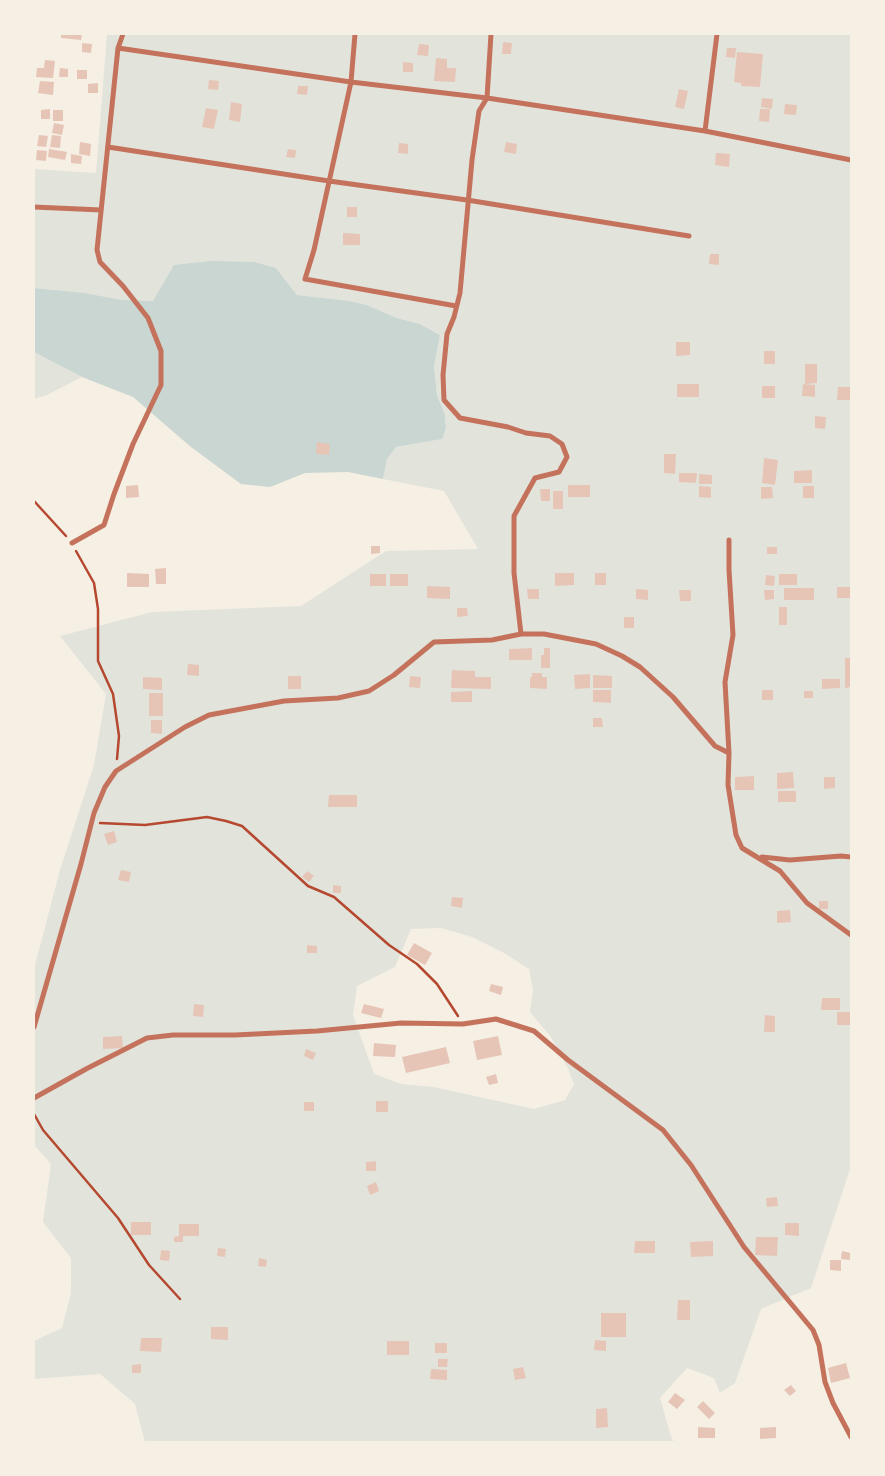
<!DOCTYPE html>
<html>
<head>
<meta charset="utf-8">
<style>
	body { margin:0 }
	#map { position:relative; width:885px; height:1476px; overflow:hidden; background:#f6efe4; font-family:"Nunito Sans",sans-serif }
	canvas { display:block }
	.frame { position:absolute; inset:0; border:35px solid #f6efe4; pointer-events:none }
</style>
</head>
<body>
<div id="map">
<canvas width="885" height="1476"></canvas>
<div class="frame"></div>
</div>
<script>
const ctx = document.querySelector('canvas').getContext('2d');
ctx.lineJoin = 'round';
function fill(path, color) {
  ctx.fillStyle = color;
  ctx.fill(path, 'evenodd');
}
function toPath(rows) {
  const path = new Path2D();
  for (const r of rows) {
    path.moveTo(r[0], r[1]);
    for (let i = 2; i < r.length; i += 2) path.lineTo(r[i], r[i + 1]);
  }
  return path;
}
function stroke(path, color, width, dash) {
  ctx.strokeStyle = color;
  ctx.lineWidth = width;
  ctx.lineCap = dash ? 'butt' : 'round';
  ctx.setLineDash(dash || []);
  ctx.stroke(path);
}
fill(toPath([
	[107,34,851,34,851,1166,811,1288,761,1309,735,1383,720,1393,714,1378,687,1368,660,1398,672,1440,677,1442,145,1442,135,1404,100,1374,34,1379,34,1341,62,1328,71,1293,71,1258,43,1222,51,1164,34,1145,34,969,60,870,94,765,106,694,60,636,152,612,301,606,386,551,478,549,444,491,383,479,387,459,396,447,441,439,446,428,445,415,437,395,434,366,440,335,420,324,397,318,367,305,350,301,297,295,276,268,164,285,154,301,122,300,85,293,34,288,34,169,96,173],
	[441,928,472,937,504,953,529,969,533,990,530,1012,551,1037,568,1069,574,1084,565,1100,534,1109,434,1087,401,1084,374,1074,353,1015,357,986,395,967,411,929],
	[34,352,82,377,47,395,34,399]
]), '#e2e4dc');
fill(toPath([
	[211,261,254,262,276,268,297,295,350,301,367,305,397,318,420,324,440,335,434,366,437,395,445,415,446,428,442,439,396,447,387,459,383,479,348,472,305,473,270,487,241,484,191,447,133,397,82,377,34,352,34,288,85,293,122,300,153,301,174,265]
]), '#c9d6d2');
fill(toPath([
	[61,34,82,34,81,40,61,38],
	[503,42,512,43,511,54,502,54],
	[82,43,92,44,91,53,82,52],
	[419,44,429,45,428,56,417,55],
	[727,48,736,48,735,58,726,57],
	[737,52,763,54,760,87,741,86,741,83,734,82],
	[436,58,447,59,447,68,456,68,455,82,434,81],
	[45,60,55,61,53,78,36,77,37,68,44,68],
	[403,62,413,63,413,72,403,72],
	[60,68,68,69,68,77,59,77],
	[77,70,87,70,87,79,77,79],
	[209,80,219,81,218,90,208,89],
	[40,81,54,82,53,95,38,93],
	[98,83,98,93,88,93,88,84],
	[298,86,308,86,307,95,297,94],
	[679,89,688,91,684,109,675,107],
	[762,98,773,99,772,109,761,107],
	[231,102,242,104,240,122,229,120],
	[785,104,797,105,796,115,784,114],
	[206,108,218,110,214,129,202,127],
	[50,109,50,119,41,119,41,110],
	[760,109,770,109,769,122,759,121],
	[53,110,63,110,63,121,53,121],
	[54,123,64,125,62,135,52,133],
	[39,135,48,136,46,147,37,146],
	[52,135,61,136,60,148,50,147],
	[80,142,91,144,90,156,79,154],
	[506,142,517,144,516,154,504,152],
	[399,143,408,144,408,154,398,153],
	[49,149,67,152,65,160,48,157],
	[288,149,296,150,295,158,286,157],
	[37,150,47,151,46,161,36,160],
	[716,153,730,154,729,167,715,165],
	[71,154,82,156,81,164,71,163],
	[347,207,357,207,357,217,347,217],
	[343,233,360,234,360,245,343,245],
	[710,254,719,254,719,265,709,264],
	[676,342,690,342,690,355,676,356],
	[764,351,775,351,775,364,764,364],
	[805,364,817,364,817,383,805,384],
	[677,384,699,384,699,397,677,397],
	[803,384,815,385,815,397,802,396],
	[762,386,775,386,775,398,762,398],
	[838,387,851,387,851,400,837,400],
	[815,416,826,417,825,429,815,428],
	[317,442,330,444,329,455,316,454],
	[664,454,676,454,675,474,664,473],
	[764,458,778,460,775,485,762,483],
	[812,470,812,483,794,483,794,471],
	[679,473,697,473,696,483,679,482],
	[699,474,712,475,712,484,699,484],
	[138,485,139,497,126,498,126,486],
	[568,485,590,485,590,497,568,497],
	[699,486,711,487,711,498,699,497],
	[803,486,814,486,814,498,803,498],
	[761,487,772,487,773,498,761,499],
	[540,489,550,489,550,501,541,501],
	[553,491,563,491,563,509,553,509],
	[371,546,380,546,380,553,371,554],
	[767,547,777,547,777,554,767,554],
	[166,568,166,584,156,584,155,569],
	[127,573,149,574,149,587,127,587],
	[555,573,574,573,574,585,555,586],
	[595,573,606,573,606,585,595,585],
	[370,574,386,574,386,586,370,586],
	[390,574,408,574,408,586,390,586],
	[779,574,797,574,797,585,779,585],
	[766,575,775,576,774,586,765,585],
	[427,586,450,587,450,599,427,598],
	[837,587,851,587,851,598,837,598],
	[784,588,814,588,814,600,784,600],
	[527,589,539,589,539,599,528,599],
	[636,589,648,590,648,600,636,599],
	[679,590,691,590,691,601,680,601],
	[764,590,774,590,774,599,765,600],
	[779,607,787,607,787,625,779,625],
	[457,608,467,608,468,616,457,617],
	[624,617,634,617,634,628,624,628],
	[532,648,532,660,509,660,509,649],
	[544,648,550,648,550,668,541,668,541,655,544,655],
	[845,658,851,658,851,687,845,688],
	[188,664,199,665,199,676,187,675],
	[452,670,475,671,475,677,491,677,491,689,451,688],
	[532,673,542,673,542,677,547,677,547,689,530,688,530,677,532,677],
	[590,674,590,688,575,689,574,675],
	[593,675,612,676,612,688,593,688],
	[288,676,301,676,301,689,288,689],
	[410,676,421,677,420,688,409,687],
	[143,677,162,678,162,690,143,689],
	[822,679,840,679,840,688,822,689],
	[593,690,611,690,611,703,593,702],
	[762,690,773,690,773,700,762,700],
	[472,691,472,702,451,702,451,692],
	[804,691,813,691,813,698,804,698],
	[149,693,163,693,163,716,149,716],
	[593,718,602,718,603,727,593,727],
	[151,720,162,720,162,734,151,733],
	[793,772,794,788,777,789,777,773],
	[754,776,754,790,735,790,735,777],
	[824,777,835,777,835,788,824,789],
	[778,791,796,791,796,802,778,802],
	[329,795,357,795,357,807,328,807],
	[114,831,117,842,108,845,104,834],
	[121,870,131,872,129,882,118,880],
	[307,871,314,876,309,882,302,877],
	[333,885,341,886,341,893,333,893],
	[452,897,463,898,462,908,451,906],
	[819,901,828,901,828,909,819,909],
	[790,910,791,922,777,923,777,911],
	[414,943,432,953,425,965,407,955],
	[307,945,317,946,317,953,307,953],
	[491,984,503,987,501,995,489,991],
	[822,998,840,998,840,1010,821,1010],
	[194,1004,204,1005,203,1017,193,1016],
	[364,1004,384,1009,381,1018,361,1013],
	[837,1012,851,1012,851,1025,837,1025],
	[765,1015,775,1016,775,1032,764,1032],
	[122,1036,123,1048,103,1049,103,1037],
	[498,1036,502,1055,477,1060,473,1041],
	[374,1043,396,1045,395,1057,373,1056],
	[446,1047,450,1063,406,1073,402,1057],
	[306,1049,316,1053,313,1060,304,1056],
	[496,1074,498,1083,489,1085,486,1077],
	[376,1101,388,1101,388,1112,376,1112],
	[304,1102,314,1102,314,1111,304,1111],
	[376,1161,376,1171,366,1171,366,1162],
	[376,1182,379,1191,370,1195,367,1186],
	[777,1197,778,1206,767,1207,766,1198],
	[131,1222,151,1222,151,1235,131,1235],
	[785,1223,799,1223,799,1236,785,1235],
	[179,1224,199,1224,199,1236,183,1236,183,1242,174,1242,174,1237,179,1236],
	[756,1237,778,1237,777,1256,755,1255],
	[635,1241,655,1241,655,1253,634,1253],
	[713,1241,713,1256,691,1257,690,1242],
	[218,1248,226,1249,225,1257,217,1256],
	[161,1250,170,1251,169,1261,160,1260],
	[842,1251,851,1253,850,1260,841,1259],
	[259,1258,267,1260,266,1267,258,1266],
	[830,1260,841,1260,841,1271,830,1270],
	[678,1300,690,1300,690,1320,677,1320],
	[601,1313,626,1313,626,1337,601,1337],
	[211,1327,228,1327,228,1340,211,1339],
	[141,1338,162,1338,161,1352,140,1351],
	[595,1340,606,1341,606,1351,594,1350],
	[387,1341,409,1341,409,1355,387,1355],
	[435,1343,447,1343,447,1353,435,1353],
	[438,1359,448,1359,447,1367,438,1367],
	[846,1363,850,1378,831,1383,828,1368],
	[141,1364,141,1373,132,1373,132,1365],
	[523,1367,526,1378,515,1380,513,1369],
	[431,1369,447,1370,447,1380,430,1379],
	[791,1385,796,1391,790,1396,784,1390],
	[675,1393,685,1400,677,1409,668,1402],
	[703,1401,715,1413,709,1419,697,1407],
	[607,1408,608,1427,596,1428,596,1409],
	[698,1427,715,1428,715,1438,698,1438],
	[776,1427,776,1438,760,1439,760,1428]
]), '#e6c5b7');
stroke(toPath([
	[34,501,66,536],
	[76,551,94,583,98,609,98,661,113,694,119,736,117,759],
	[100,823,145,825,207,817,226,821,242,826,308,886,334,897,389,945,417,964,437,984,458,1016],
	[34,1114,43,1130,118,1218,149,1265,180,1299]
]), '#b5482f', 2.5);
stroke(toPath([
	[355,34,351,82,314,250,305,279,456,306],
	[118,48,351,82,487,98,705,131,851,160],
	[705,131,717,34],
	[108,147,329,181,467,200,689,236],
	[34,207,101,210],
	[729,540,729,570,733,635,725,682,729,753,728,785,736,835,742,848,780,871,807,903,851,935],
	[72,543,104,525,114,494,133,444,161,385,161,351,148,318,123,286,100,262,97,250,118,48,123,34],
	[521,634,544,634,596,644,622,656,640,667,673,697,715,746,729,753],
	[762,857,790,860,841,856,851,857],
	[34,1027,81,864,94,813,105,787,116,771,185,727,209,715,284,701,338,698,369,691,394,675,434,642,492,640,521,634,514,573,514,516,535,478,559,472,567,457,562,444,550,436,526,433,508,427,460,418,444,400,443,375,447,334,454,317,460,293,472,160,479,111,487,98,491,34],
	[34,1098,86,1069,147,1038,173,1035,235,1035,317,1031,401,1023,463,1024,496,1019,534,1031,568,1060,663,1130,691,1165,744,1247,813,1330,819,1345,825,1382,833,1403,851,1437]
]), '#c5725c', 5);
</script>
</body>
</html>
